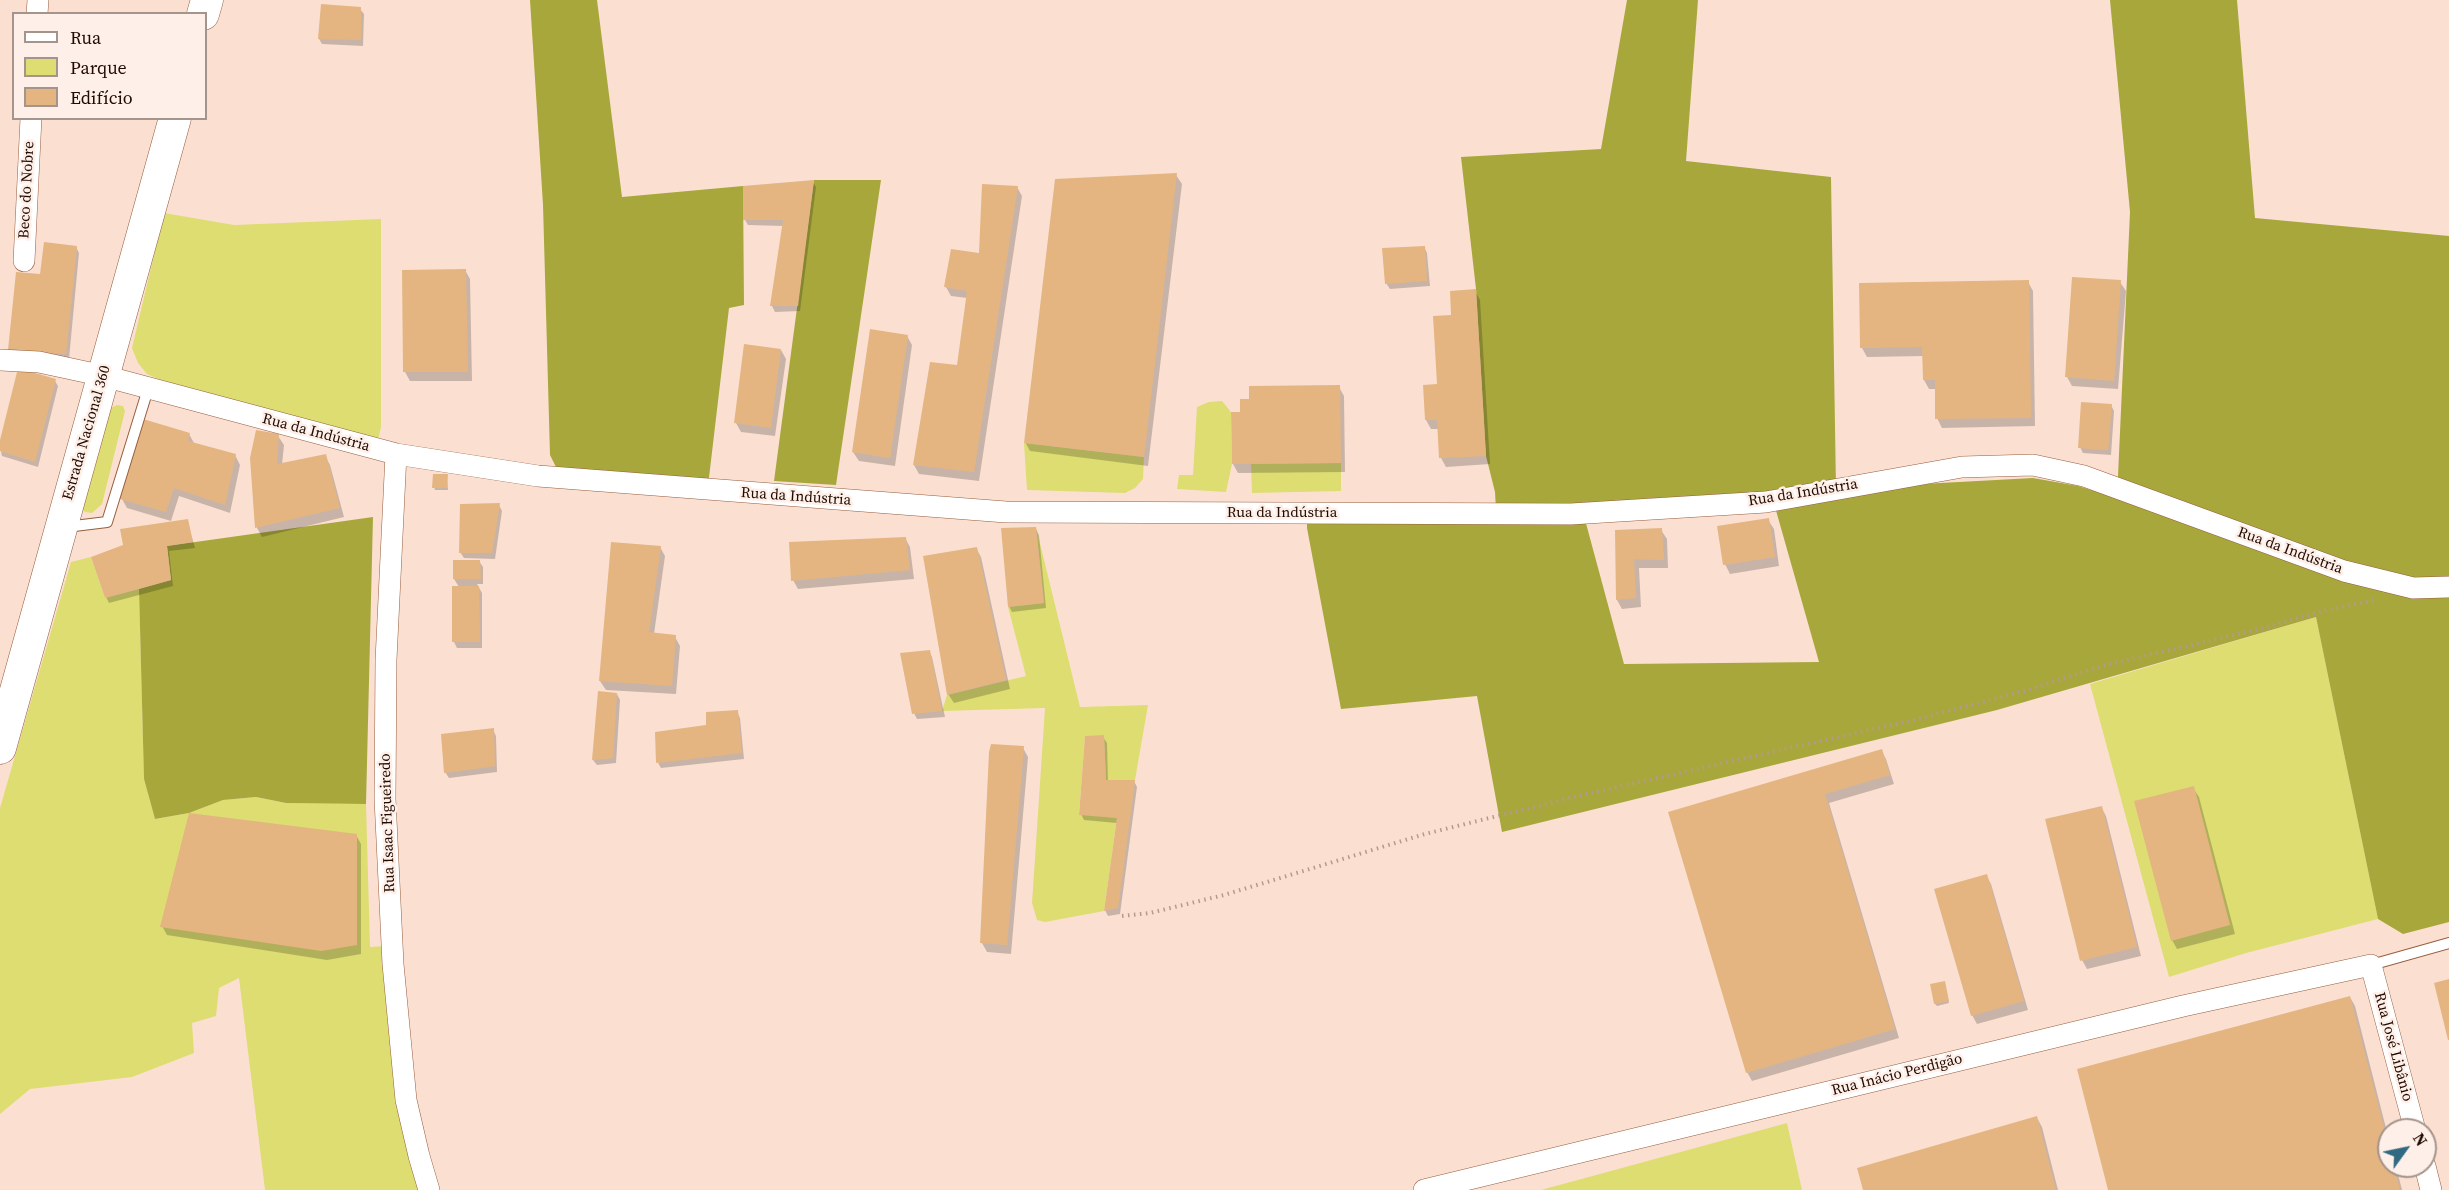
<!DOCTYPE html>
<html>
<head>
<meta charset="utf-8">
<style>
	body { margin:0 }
	#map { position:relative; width:2449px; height:1190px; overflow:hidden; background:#fbe0d2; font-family:"Source Serif 4",serif }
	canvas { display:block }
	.legend { position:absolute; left:12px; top:12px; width:195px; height:108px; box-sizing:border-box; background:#fef0e9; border:2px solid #a5948c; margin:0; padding:8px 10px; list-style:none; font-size:18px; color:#200a01 }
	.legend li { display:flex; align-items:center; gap:12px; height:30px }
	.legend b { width:30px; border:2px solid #a5948c }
	.north { position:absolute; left:2377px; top:1118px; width:60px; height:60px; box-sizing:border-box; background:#fef0e9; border:2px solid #a5948c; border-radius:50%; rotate:57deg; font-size:16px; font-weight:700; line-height:24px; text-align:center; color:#200a01 }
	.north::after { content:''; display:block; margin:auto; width:21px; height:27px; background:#306a82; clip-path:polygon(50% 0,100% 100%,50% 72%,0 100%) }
</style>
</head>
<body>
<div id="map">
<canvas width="2449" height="1190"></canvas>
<ul class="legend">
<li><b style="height:8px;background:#fff"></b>Rua</li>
<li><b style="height:16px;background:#dddd72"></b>Parque</li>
<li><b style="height:16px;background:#e4b580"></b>Edifício</li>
</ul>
<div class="north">N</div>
</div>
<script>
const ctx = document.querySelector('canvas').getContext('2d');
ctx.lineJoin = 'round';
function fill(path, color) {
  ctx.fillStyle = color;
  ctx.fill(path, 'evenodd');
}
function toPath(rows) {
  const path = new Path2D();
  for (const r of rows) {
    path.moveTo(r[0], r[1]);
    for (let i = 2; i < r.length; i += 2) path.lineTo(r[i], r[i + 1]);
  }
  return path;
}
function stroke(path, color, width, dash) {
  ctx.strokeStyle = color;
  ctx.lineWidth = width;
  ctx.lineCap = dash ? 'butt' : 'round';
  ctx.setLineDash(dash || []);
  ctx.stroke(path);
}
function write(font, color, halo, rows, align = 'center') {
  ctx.font = font + ' "Source Serif 4",serif';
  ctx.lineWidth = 5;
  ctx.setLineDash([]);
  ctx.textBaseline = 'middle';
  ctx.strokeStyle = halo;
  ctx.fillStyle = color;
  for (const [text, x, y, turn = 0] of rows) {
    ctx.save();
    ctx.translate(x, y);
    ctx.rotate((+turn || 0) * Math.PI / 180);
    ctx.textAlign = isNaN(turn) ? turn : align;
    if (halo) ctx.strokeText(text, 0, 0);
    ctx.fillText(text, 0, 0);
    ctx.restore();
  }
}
fill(toPath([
	[164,213,234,225,381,219,381,427,377,445,165,382,147,374,138,363,132,348],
	[1222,401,1231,412,1232,464,1226,492,1177,489,1179,475,1193,475,1197,407,1209,402],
	[117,405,123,406,125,411,102,504,92,513,85,512,81,508,110,408],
	[1024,443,1144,457,1143,479,1135,488,1125,493,1027,490],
	[1341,463,1341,491,1252,493,1251,464],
	[1036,527,1080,707,1148,705,1135,780,1106,780,1104,736,1085,736,1079,814,1117,818,1104,911,1045,922,1037,920,1032,903,1045,708,942,711,947,695,1026,676,1008,607,1044,603],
	[91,557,105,598,139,589,144,779,155,819,189,813,223,800,256,797,286,803,366,804,370,947,385,946,420,1190,265,1190,239,978,219,988,216,1016,192,1023,194,1053,132,1077,30,1089,0,1114,0,808,71,562],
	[2316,617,2378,919,2246,953,2169,977,2090,684],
	[1787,1123,1802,1190,1541,1190]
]), '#dddd72');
fill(toPath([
	[530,0,597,0,622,197,743,186,744,305,729,308,708,486,559,473,550,455,543,205],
	[1627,0,1698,0,1686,161,1831,177,1836,489,1496,510,1495,492,1486,456,1476,289,1461,157,1601,149],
	[2110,0,2237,0,2255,218,2449,236,2449,922,2403,934,2378,919,2316,617,1997,710,1502,832,1477,696,1341,709,1307,528,1307,518,1584,516,1624,664,1819,662,1775,507,1922,484,2033,478,2078,486,2117,498,2130,212],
	[814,180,881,180,836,485,774,481],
	[373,517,366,804,286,803,256,797,223,800,189,813,155,819,144,779,139,589,171,580,167,546]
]), '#a8a73c');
fill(toPath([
	[360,9,364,14,363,46,322,44,319,39],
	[1176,175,1182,184,1148,466,1030,451,1025,442],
	[813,182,816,187,800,311,775,312,772,306,784,226,748,225,745,220],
	[1017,187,1022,196,979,481,919,474,914,465,959,367,967,298,951,296,946,287,980,254],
	[76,247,79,253,69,359,13,356,42,276],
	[1424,247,1427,253,1430,286,1390,289,1386,283],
	[465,270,470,279,472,381,410,381,405,372],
	[2028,282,2033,291,2035,426,1942,428,1937,418,1936,389,1929,389,1924,380,1924,356,1867,357,1862,348],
	[2120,282,2126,291,2118,389,2072,386,2067,377],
	[1475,291,1480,300,1490,464,1446,467,1441,458,1439,429,1431,429,1426,420,1438,385,1453,316],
	[907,336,912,345,895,466,859,461,853,452],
	[781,350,786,359,775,436,741,432,736,423],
	[55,381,58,386,38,467,2,456,0,446],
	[1339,387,1344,396,1345,472,1238,473,1233,464,1242,414],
	[2111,405,2114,411,2111,455,2083,453,2080,447],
	[189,434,194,443,235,455,240,465,230,513,179,496,171,521,127,508,122,499],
	[278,436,284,445,282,465,325,456,330,465,344,517,262,537,257,528,252,458],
	[447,476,448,490,435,490,434,487],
	[499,505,502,511,495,559,464,558,460,552],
	[187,520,195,548,169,551,173,586,109,603,106,597],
	[1768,520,1774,529,1779,566,1730,574,1725,564],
	[1036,529,1039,535,1046,608,1012,612,1009,606],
	[1661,530,1667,539,1668,568,1639,568,1641,607,1622,609,1617,600,1617,532],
	[905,538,910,547,914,579,798,589,793,580],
	[660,547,665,556,654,634,675,637,680,646,676,694,606,690,600,681],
	[976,548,981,557,1010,689,954,703,948,694],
	[479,561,483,567,483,584,477,584,482,593,482,648,457,648,454,642,459,587,454,579],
	[929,651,932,657,945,717,917,719,914,713],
	[617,694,620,700,616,763,597,765,593,760],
	[737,712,740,718,744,759,661,768,658,763],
	[493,730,496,736,497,772,449,778,445,772],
	[1103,737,1107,743,1108,781,1134,781,1137,787,1120,914,1108,916,1105,910,1117,823,1084,820,1081,814],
	[1023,748,1028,757,1011,954,987,952,982,943],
	[1881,750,1886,759,1894,784,1829,803,1899,1038,1752,1081,1747,1072,1670,813],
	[2193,788,2199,797,2235,934,2177,949,2172,940],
	[2101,807,2106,816,2141,956,2087,969,2082,960],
	[356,835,361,844,361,954,327,960,167,935,162,926],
	[1986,875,1991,884,2028,1010,1977,1024,1972,1015],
	[1945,985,1949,1003,1937,1006,1935,1004],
	[2350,997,2355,1006,2389,1140,2389,1166,2396,1166,2402,1190,2110,1190],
	[2037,1118,2042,1127,2058,1190,1865,1190]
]), '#0003');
fill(toPath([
	[321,4,361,7,361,40,318,39],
	[1177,173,1144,457,1024,443,1055,179],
	[814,180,798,306,770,306,783,220,743,220,743,186],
	[982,184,1018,186,974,472,913,465,930,362,957,365,967,291,944,287,951,249,979,253],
	[44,242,77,246,66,354,8,350,16,272,40,274],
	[1425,246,1427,281,1385,284,1382,248],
	[466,269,468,372,403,372,402,270],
	[2072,277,2121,280,2114,381,2065,377],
	[2029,280,2031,418,1935,419,1935,380,1923,380,1922,347,1860,348,1859,283],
	[1476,289,1486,456,1439,458,1437,420,1425,420,1423,385,1437,384,1433,316,1451,315,1450,291],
	[870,329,908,335,890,458,852,452],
	[744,344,781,349,771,428,734,423],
	[18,368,56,379,35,462,0,451,0,440],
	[1340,385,1341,463,1232,464,1231,412,1240,412,1240,399,1249,399,1249,386],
	[2081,402,2112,404,2108,450,2078,448],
	[143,419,190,433,188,441,236,454,225,505,174,488,166,512,120,499],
	[256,430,279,434,277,464,326,454,340,508,255,528,250,458],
	[433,474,448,474,447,488,432,488],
	[500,503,492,553,459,553,460,504],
	[1769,518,1775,557,1723,565,1717,526],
	[188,519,193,542,167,546,171,580,105,598,91,557,123,545,120,529],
	[1036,527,1044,603,1008,607,1001,528],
	[1662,528,1664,560,1634,559,1636,598,1616,600,1615,530],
	[906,537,910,570,791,581,789,542],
	[611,542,661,546,649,632,676,635,672,686,599,681],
	[977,547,1006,680,947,695,923,556],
	[453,560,480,560,481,579,453,579],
	[452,586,479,586,480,642,452,642],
	[930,650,942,711,912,714,900,653],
	[598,691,617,693,613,758,592,760],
	[738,710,742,753,656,763,655,732,706,725,706,712],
	[494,728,495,766,444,773,441,734],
	[1104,735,1106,780,1135,780,1118,908,1104,911,1117,818,1079,815,1085,736],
	[991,744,1024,746,1007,945,980,943,989,752],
	[1882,749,1890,775,1825,794,1895,1029,1746,1073,1668,812],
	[2194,786,2230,925,2171,941,2134,801],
	[2102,806,2137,947,2080,961,2045,819],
	[189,813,357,834,357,945,321,951,160,927],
	[1987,874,2024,1001,1971,1016,1934,889],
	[2449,979,2449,1040,2448,1040,2434,983],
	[1945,981,1949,1001,1934,1004,1930,984],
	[2350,996,2389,1147,2389,1166,2394,1166,2400,1190,2108,1190,2077,1069],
	[2037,1116,2056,1190,1863,1190,1857,1168]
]), '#e4b580');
const lane = toPath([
	[66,527,107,522,148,389],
	[2371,965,2449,943]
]);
const street = toPath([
	[37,14,38,0],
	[24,261,31,118],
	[0,360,39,362,104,376,396,454,538,476,1006,512,1571,514,1766,502,1962,467,2033,465,2084,476,2344,571,2413,588,2449,587],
	[396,454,386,660,385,799,393,964,406,1100,419,1156,429,1190],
	[2425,1166,2431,1190],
	[1424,1190,2183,1006,2371,965,2415,1130]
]);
const secondary = toPath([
	[203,14,207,0],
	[0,748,175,118]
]);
stroke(lane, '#975d3e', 12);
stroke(street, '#975d3e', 22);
stroke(secondary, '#975d3e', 33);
stroke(toPath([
	[1122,916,1150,913,1224,895,1425,834,1582,795,1918,719,2024,691,2102,666,2264,628,2322,611,2375,600]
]), '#b49a8e', 4, [1.5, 4.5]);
stroke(lane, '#fff', 10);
stroke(street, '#fff', 21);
stroke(secondary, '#fff', 32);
write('15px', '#200a01', '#fef0e9', [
	["Beco do Nobre",27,190,-87],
	["Estrada Nacional 360",87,433,-74],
	["Rua da Indústria",316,433,15],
	["Rua da Indústria",1803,493,-9],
	["Rua da Indústria",796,497,4],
	["Rua da Indústria",1282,513],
	["Rua da Indústria",2290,551,20],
	["Rua Isaac Figueiredo",388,823,-92],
	["Rua José Libânio",2393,1047,75],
	["Rua Inácio Perdigão",1897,1075,-14]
]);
</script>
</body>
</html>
